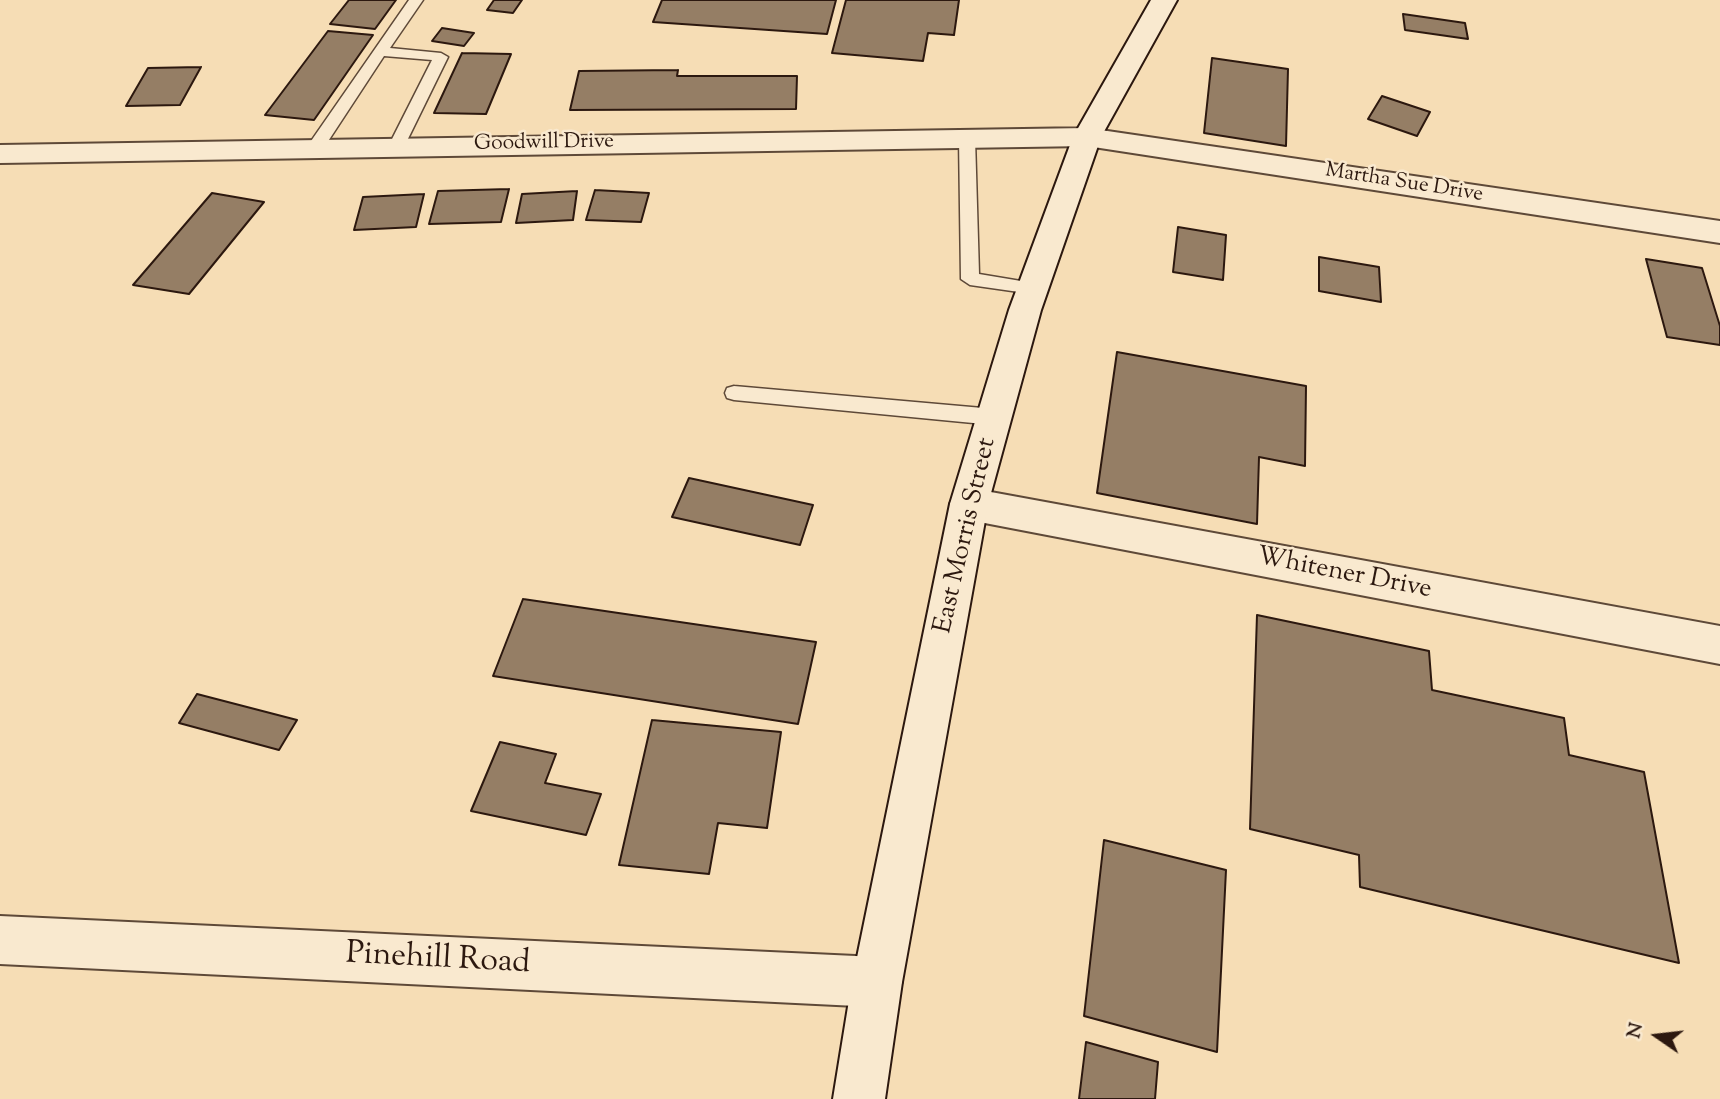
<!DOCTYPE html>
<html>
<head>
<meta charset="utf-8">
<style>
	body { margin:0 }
	#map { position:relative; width:1720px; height:1099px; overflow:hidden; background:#f6ddb5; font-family:"Sorts Mill Goudy",serif }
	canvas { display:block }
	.north { position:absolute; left:1622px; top:1001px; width:70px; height:70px; -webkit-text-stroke:5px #f9e9cf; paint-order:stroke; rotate:284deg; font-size:19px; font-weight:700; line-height:28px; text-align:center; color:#2c180f }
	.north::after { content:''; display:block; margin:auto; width:24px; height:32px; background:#2c180f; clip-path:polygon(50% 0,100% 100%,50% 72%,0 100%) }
</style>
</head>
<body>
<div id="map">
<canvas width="1720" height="1099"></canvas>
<div class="north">N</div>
</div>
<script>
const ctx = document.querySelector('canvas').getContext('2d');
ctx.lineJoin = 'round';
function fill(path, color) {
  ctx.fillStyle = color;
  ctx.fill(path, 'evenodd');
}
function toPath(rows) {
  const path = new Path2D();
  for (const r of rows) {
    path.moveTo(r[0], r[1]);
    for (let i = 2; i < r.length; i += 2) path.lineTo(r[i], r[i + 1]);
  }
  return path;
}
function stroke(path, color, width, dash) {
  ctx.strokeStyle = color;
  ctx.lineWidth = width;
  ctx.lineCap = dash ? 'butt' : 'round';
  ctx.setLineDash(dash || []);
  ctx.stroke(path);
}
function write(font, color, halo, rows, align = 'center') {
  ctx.font = font + ' "Sorts Mill Goudy",serif';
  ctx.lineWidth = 5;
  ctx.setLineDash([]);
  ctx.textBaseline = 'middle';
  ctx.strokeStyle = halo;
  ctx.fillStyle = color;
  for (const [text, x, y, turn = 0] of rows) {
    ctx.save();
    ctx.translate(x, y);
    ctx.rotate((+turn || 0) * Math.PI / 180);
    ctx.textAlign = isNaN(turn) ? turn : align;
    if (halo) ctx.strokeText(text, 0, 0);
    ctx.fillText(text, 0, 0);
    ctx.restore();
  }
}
const building = toPath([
	[349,0,396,0,375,29,330,24,349,0],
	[494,0,522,0,513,13,487,10,494,0],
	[662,0,836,0,827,34,653,22,662,0],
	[846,0,959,0,954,35,928,33,923,61,832,53,846,0],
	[1403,14,1465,23,1468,39,1405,30,1403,14],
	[442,28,474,33,464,46,432,41,442,28],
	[328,31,373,35,314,120,265,115,328,31],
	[462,53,511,54,486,114,434,113,462,53],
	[1212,58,1288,69,1286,146,1204,133,1212,58],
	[201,67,180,105,126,106,148,68,201,67],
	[678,70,677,76,797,76,796,109,570,110,579,71,678,70],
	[1382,96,1430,112,1417,136,1368,119,1382,96],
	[509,189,501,222,429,224,438,191,509,189],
	[595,190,649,193,641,222,586,220,595,190],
	[577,191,573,220,516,223,522,194,577,191],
	[212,193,264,202,189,294,133,285,212,193],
	[424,194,416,227,354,230,363,197,424,194],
	[1178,227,1226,235,1223,280,1173,272,1178,227],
	[1319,257,1379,267,1381,302,1319,291,1319,257],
	[1646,259,1702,268,1720,326,1720,345,1667,337,1646,259],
	[1117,352,1306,386,1305,466,1259,457,1257,524,1097,493,1117,352],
	[689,478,813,505,800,545,672,517,689,478],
	[523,599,816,642,798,724,493,676,523,599],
	[1257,615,1429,651,1432,690,1564,718,1569,755,1644,772,1679,963,1360,887,1359,855,1250,829,1257,615],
	[197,694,297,720,279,750,179,723,197,694],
	[652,720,781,732,767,828,718,823,709,874,619,865,652,720],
	[500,742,556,754,545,783,601,794,586,835,471,811,500,742],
	[1104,840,1226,870,1217,1052,1084,1016,1104,840],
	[1086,1042,1158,1062,1155,1099,1079,1099,1086,1042]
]);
fill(building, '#957e65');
stroke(building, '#2c180f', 2);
const lane = toPath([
	[409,0,423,0,390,48,441,53,448,57,402,151,390,151,388,147,432,60,384,56,321,152,309,152,307,148,309,144,409,0],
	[967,133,975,138,979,274,1039,284,1042,288,1039,292,1033,294,970,285,961,279,959,138,967,133],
	[734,386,994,409,1001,412,1004,417,1001,422,994,425,734,400,727,398,725,393,727,388,734,386]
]);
const street = toPath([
	[1087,128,1720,221,1720,243,1087,146,0,163,0,145,1087,128],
	[969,488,1720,626,1720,664,969,520,956,515,950,504,956,493,969,488],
	[0,916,877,957,894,965,902,982,894,999,877,1007,0,964,0,916]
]);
const secondary = toPath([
	[1151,0,1177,0,1101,137,1041,310,988,504,902,982,885,1099,833,1099,852,982,950,504,1009,310,1073,137,1151,0]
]);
stroke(lane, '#5e4938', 3);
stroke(street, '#5e4938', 4);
stroke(secondary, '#2c180f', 4);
fill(lane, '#f9e9cf');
fill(street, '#f9e9cf');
fill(secondary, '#f9e9cf');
write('21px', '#2c180f', '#f9e9cf', [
	["Goodwill Drive",544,144,-1],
	["Martha Sue Drive",1404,184,9]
]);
write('26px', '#2c180f', '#f9e9cf', [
	["East Morris Street",967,536,-77],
	["Whitener Drive",1344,575,11]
]);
write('32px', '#2c180f', '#f9e9cf', [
	["Pinehill Road",438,961,3]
]);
</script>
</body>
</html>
